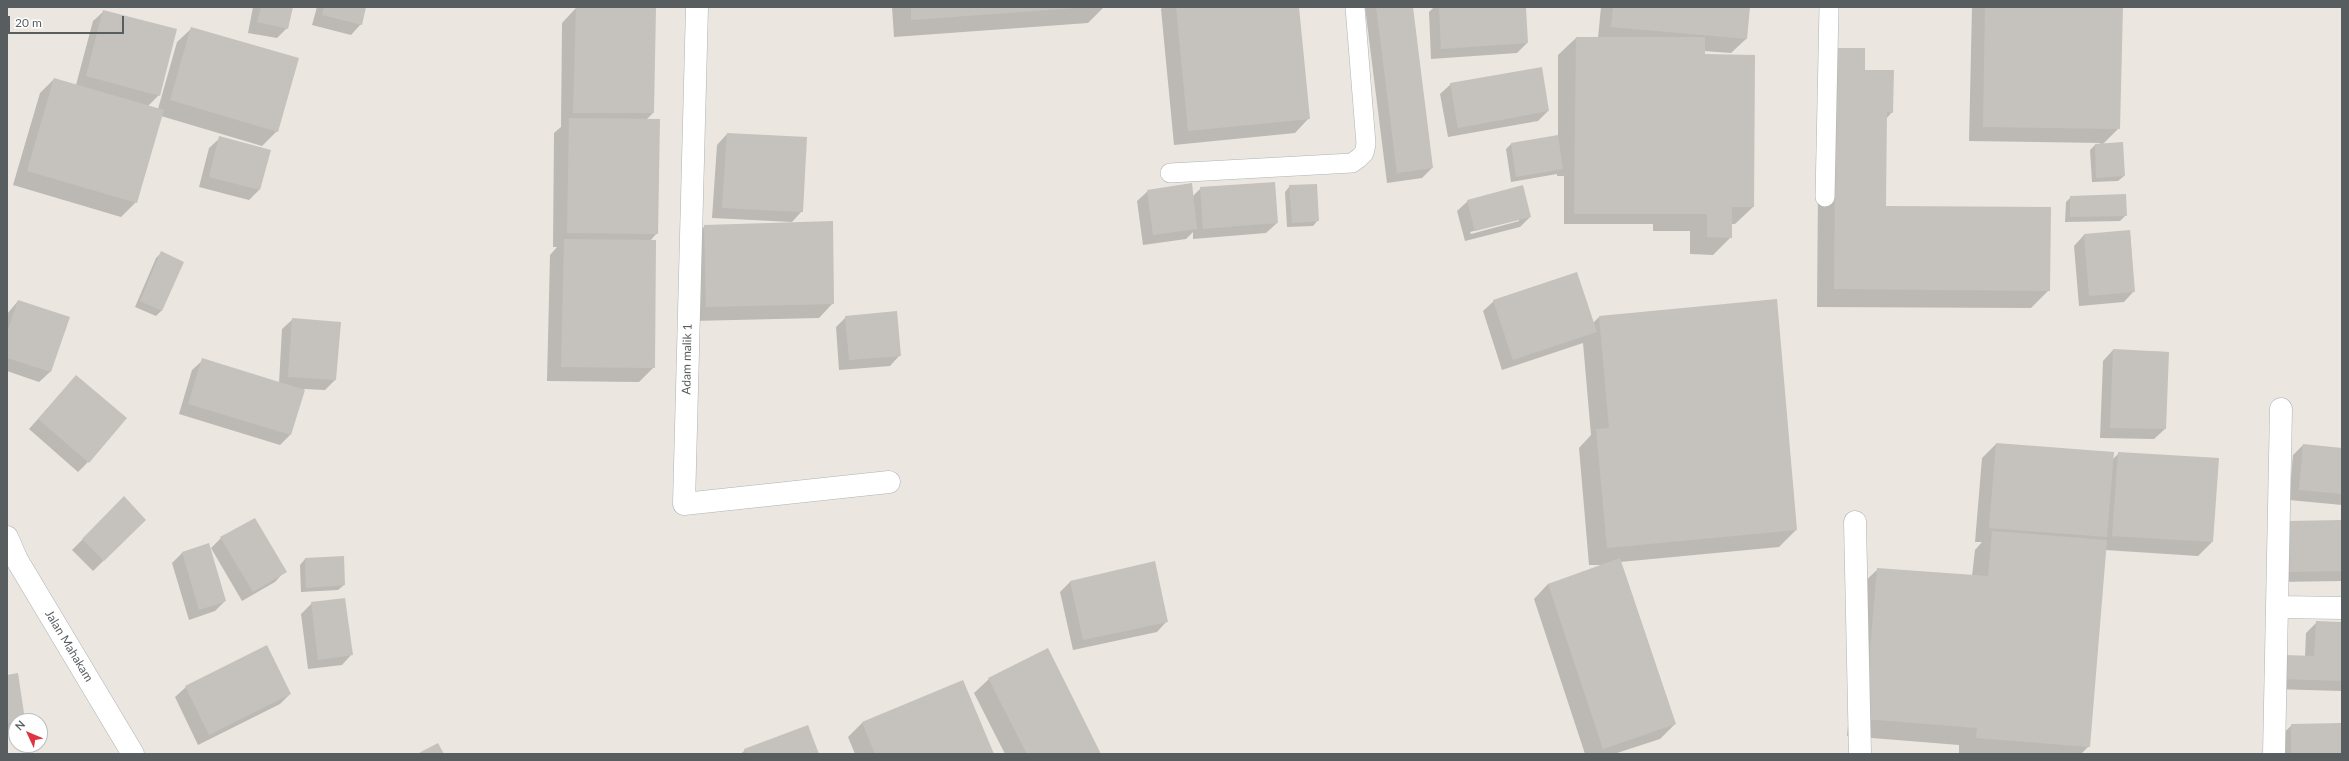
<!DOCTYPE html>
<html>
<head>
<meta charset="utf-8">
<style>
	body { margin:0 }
	#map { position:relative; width:2349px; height:761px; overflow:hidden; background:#ebe6e0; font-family:Lato,sans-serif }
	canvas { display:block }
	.frame { position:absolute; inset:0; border:8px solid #585d60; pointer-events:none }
	.north { position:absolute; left:8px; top:713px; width:40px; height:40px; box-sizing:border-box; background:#fff; border:1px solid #bcbebf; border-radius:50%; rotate:314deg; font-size:11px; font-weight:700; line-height:16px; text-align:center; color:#585d60 }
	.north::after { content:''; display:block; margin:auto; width:14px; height:18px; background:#de3341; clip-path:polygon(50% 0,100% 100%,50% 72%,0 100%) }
	.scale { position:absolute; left:8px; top:16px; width:116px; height:18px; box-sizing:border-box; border:2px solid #585d60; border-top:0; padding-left:5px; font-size:12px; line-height:14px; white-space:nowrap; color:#585d60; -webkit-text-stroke:3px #fff; paint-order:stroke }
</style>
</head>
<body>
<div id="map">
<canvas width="2349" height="761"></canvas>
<div class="frame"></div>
<div class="north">N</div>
<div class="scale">20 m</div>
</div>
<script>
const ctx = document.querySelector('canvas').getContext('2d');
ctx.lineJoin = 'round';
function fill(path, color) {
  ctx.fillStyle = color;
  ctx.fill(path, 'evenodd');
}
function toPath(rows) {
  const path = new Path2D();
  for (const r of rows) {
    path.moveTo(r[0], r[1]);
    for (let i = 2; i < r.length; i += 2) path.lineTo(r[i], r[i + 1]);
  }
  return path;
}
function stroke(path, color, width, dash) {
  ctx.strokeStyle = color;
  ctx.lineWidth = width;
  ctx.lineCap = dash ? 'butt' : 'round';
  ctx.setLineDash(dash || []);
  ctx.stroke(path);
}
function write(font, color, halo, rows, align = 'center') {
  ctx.font = font + ' Lato,sans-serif';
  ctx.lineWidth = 3;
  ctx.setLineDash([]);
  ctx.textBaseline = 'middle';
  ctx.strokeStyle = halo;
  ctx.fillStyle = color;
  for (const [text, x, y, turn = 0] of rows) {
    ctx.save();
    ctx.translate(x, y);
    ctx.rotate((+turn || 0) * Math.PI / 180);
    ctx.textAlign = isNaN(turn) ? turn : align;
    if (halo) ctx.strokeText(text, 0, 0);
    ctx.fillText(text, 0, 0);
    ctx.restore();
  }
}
fill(toPath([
	[253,7,292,7,287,28,277,38,248,33],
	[317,7,365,7,361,24,351,35,312,25],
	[892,7,1104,7,1088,23,894,37],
	[1163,7,1298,7,1309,118,1295,133,1174,145,1161,9],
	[1365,7,1411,7,1432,168,1422,178,1387,183],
	[1434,7,1525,7,1527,43,1517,53,1431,59,1429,12],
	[1601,7,1749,7,1746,39,1731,53,1704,51,1753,207,1735,224,1731,224,1731,237,1713,255,1690,254,1690,231,1653,231,1653,224,1564,224,1564,176,1557,176,1557,174,1511,182,1506,149,1511,144,1558,136,1558,55,1576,38,1598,38],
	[1972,7,2121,7,2119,128,2103,144,2124,176,2118,181,2092,182,2090,150,2095,145,2102,143,1969,141],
	[576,8,653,113,646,120,657,233,650,241,654,367,639,382,547,381,550,255,557,247,553,247,554,133,561,127,562,23],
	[104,11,159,95,148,106,158,109,177,42,192,28,277,131,262,146,161,116,136,202,121,217,13,185,40,93,54,79,76,85,93,21],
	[1819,66,1864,71,1892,112,1886,119,1885,207,2049,290,2031,308,1817,307],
	[1451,84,1548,111,1538,121,1448,137,1440,94],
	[727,134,802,211,792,222,712,218,717,145],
	[220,138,259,190,249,200,199,187,209,148],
	[1290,186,1318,220,1313,226,1287,227,1285,192],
	[1201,188,1277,223,1266,233,1193,239,1193,232,1186,239,1143,245,1137,201,1148,191,1192,197],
	[2071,197,2126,215,2120,221,2065,222,2066,202],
	[1468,201,1530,217,1520,227,1465,241,1457,211],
	[1519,219,1519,221,1471,234,1470,232],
	[705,226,833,303,819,318,692,321,690,240],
	[2130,231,2134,291,2124,302,2079,306,2074,246,2084,235],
	[161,253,162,310,156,316,135,307,156,258],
	[18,301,68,318,50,372,39,382,7,371,7,314],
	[1494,301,1593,323,1599,317,1796,530,1779,547,1620,562,1675,724,1660,739,1614,754,1585,754,1534,599,1548,584,1605,565,1589,565,1579,448,1591,435,1583,343,1502,370,1483,311],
	[846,317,900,355,890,366,839,370,836,327],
	[293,319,335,380,325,390,304,389,290,435,280,445,179,414,192,370,203,360,279,383,282,329],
	[2113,350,2168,352,2165,429,2154,439,2100,438,2103,361],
	[76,376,88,462,78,472,29,429],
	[1996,444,2113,459,2119,453,2212,542,2198,556,2105,550,2089,746,2081,754,1959,754,1959,745,1847,736,1860,586,1878,569,1972,576,1975,550,1982,542,1975,542,1982,458],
	[2303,445,2342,449,2342,505,2289,500,2293,455],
	[124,498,145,520,93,571,72,550],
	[2342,521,2342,581,2278,582],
	[221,538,285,571,275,582,242,601,211,548],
	[209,545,225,601,215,611,189,620,172,563,182,553],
	[343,557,344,585,338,590,301,592,300,565,305,559],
	[1070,582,1167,621,1157,632,1073,650,1060,592],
	[312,603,352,654,342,665,308,669,301,614],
	[2317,622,2342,623,2342,691,2273,689,2305,657,2306,633],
	[7,676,24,720,16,721,16,728,7,731],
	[989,679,1100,754,1005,754,974,693],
	[963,681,993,754,855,754,848,737,862,723],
	[186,687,290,694,280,704,198,745,175,697],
	[2342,724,2342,754,2277,754,2277,739,2292,725],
	[745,750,818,754,741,754]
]), '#0003');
fill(toPath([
	[261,7,293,7,288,29,257,22],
	[324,7,366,7,362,25,322,15],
	[576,7,656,8,654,113,573,113],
	[911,7,1077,7,1077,8,911,20],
	[1176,7,1299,7,1310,119,1188,131],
	[1376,7,1413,7,1433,168,1397,173],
	[1439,7,1526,7,1528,43,1441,49],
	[1613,7,1750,7,1747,39,1611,27],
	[1985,7,2123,7,2120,129,1983,127],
	[103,10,177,29,160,96,86,76],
	[191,27,299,58,278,132,170,100],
	[1576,37,1705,37,1705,54,1755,55,1754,207,1732,207,1732,238,1707,237,1707,214,1574,214],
	[1836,48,1865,48,1865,70,1894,70,1893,113,1887,112,1886,206,2051,207,2050,291,1834,289],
	[1542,67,1549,111,1458,128,1450,83],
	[54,78,164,110,137,203,27,171],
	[569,118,660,119,658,234,567,233],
	[727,133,807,137,803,212,722,208],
	[1558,135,1563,169,1516,177,1511,143],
	[219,136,271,150,260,190,209,177],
	[2123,142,2125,176,2096,178,2095,144],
	[1275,182,1278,223,1203,229,1200,187],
	[1192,183,1197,229,1153,235,1147,190],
	[1317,184,1319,221,1292,223,1289,185],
	[1523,185,1531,217,1475,231,1467,200],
	[2126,194,2127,216,2070,217,2070,196],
	[833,221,834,304,706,307,704,225],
	[2130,230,2135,292,2089,296,2084,234],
	[564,239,656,240,655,368,561,367],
	[161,251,184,262,162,311,140,301],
	[1577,272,1597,332,1513,360,1493,300],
	[1777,299,1797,530,1607,548,1596,429,1609,428,1599,316],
	[18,300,70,317,51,372,7,358,7,332],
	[897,311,901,356,849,360,845,316],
	[292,318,341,322,336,380,288,377],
	[2113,349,2169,352,2166,429,2110,428],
	[202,358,305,390,291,435,188,404],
	[76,375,127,418,89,463,38,419],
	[1996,443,2114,452,2107,537,1989,528],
	[2303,444,2342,448,2342,494,2299,490],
	[2118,452,2219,458,2213,542,2112,536],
	[124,496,146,520,104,561,82,539],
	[255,518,287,572,253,592,220,537],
	[2342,520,2342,571,2288,572,2287,521],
	[1992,531,2107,540,2090,747,1976,738,1977,728,1864,719,1877,568,1988,576],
	[209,543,226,601,199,610,182,552],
	[344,556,345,585,306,588,305,558],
	[1620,558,1676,724,1603,749,1548,584],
	[1155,561,1168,622,1083,640,1070,581],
	[345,598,353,655,318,660,311,602],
	[2316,621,2342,622,2342,681,2283,679,2284,655,2314,656],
	[267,645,291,694,209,735,185,686],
	[1048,648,1101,754,1027,754,988,678],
	[18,673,25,720,7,723,7,675],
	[963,680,994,754,875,754,862,722],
	[2342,723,2342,754,2291,754,2291,724],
	[808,725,819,754,746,754,744,749],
	[438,743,444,754,417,754]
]), '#c5c1bc');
const lane = toPath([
	[1170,173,1352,163,1359,158,1364,153,1366,144,1355,7],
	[1825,197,1829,7]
]);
const street = toPath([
	[697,7,684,504,889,482],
	[1855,522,1860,754],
	[2278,607,2342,608],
	[2274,754,2281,409]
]);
const secondary = toPath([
	[7,537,17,560,133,754]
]);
stroke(lane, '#adb2b5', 20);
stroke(street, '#adb2b5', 23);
stroke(secondary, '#acb1b5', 23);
stroke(lane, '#fff', 19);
stroke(street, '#fff', 22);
stroke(secondary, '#fff', 22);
write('12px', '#585d60', '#fff', [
	["Adam malik 1",687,359,-89],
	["Jalan Mahakam",69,646,59]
]);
</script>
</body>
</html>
